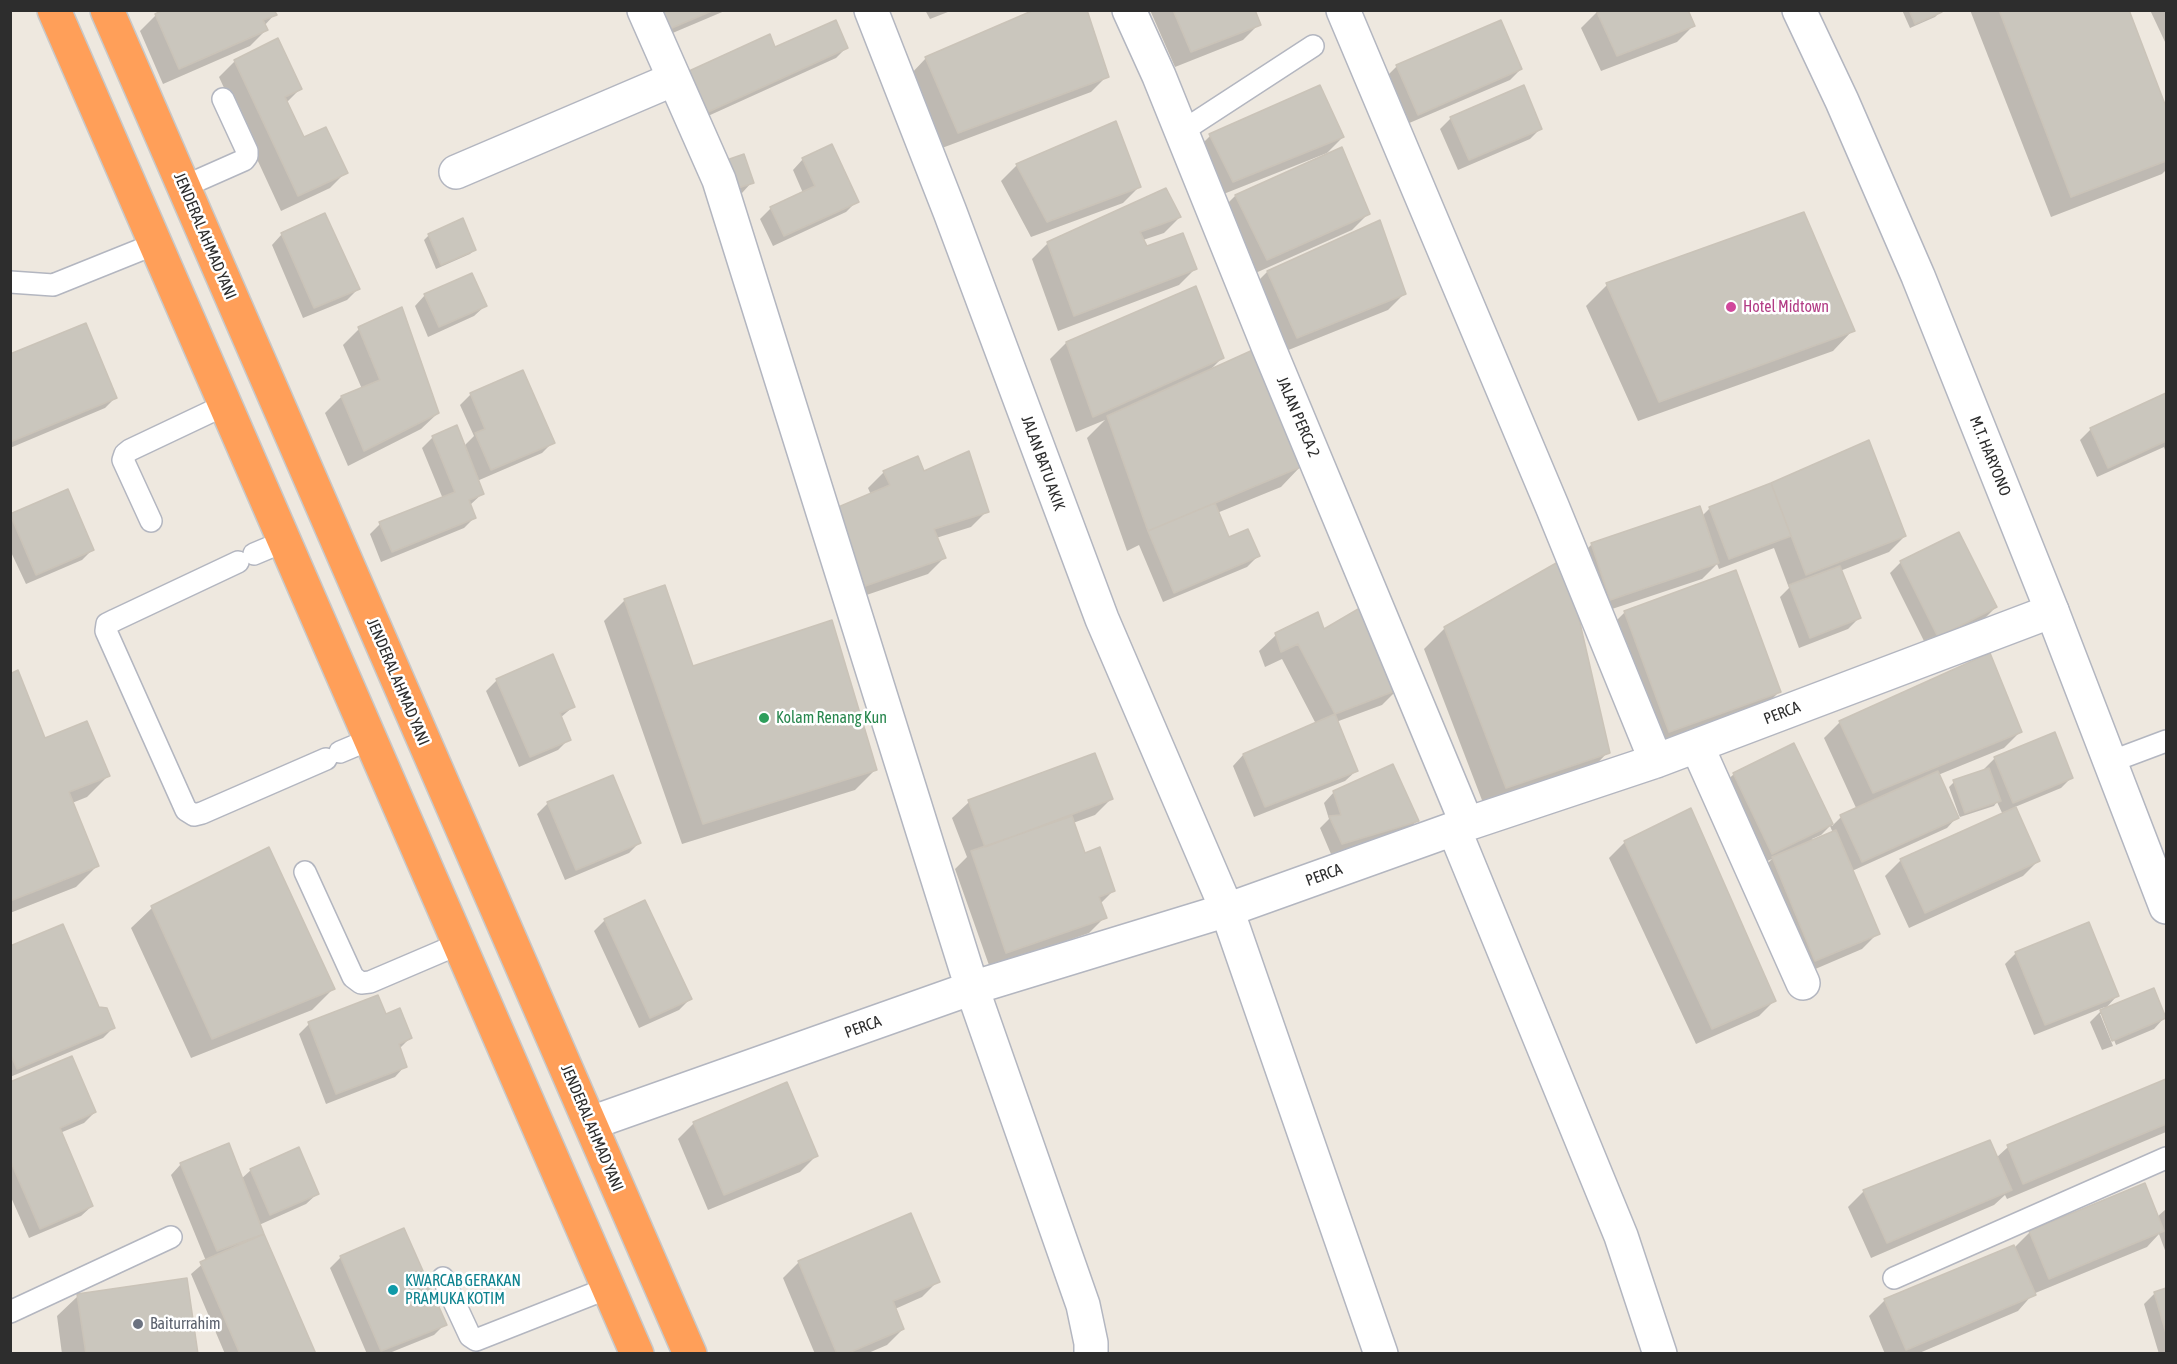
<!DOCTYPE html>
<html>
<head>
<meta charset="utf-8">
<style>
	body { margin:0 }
	#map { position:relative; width:2177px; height:1364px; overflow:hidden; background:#eee8df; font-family:"Asap Condensed",sans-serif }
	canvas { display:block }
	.frame { position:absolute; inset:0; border:12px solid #2d2d2d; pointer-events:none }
</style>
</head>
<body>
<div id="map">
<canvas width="2177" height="1364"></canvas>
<div class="frame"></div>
</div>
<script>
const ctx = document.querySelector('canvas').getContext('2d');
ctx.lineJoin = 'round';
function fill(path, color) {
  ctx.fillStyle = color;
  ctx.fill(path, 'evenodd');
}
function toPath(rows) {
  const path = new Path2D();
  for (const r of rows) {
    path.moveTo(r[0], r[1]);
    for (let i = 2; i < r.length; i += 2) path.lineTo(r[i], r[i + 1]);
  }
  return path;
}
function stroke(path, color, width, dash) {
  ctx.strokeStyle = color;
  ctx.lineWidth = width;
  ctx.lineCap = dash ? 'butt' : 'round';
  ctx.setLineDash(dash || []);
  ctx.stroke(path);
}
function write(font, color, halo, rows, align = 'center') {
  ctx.font = font + ' "Asap Condensed",sans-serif';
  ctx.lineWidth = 5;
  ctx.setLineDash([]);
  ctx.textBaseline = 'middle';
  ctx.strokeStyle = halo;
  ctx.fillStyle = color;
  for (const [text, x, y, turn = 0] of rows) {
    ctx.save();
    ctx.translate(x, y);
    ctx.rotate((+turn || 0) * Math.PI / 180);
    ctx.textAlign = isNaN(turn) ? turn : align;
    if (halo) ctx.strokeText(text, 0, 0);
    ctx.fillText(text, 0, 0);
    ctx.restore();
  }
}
fill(toPath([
	[636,10,727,10,649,43],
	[925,10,953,10,930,19],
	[1150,10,1253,10,1259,24,1243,40,1175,67],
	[1902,10,1940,10,1940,12,1935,17,1910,28],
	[1970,10,2127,10,2166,111,2166,170,2162,174,2051,217],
	[2150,10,2166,10,2166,44],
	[1597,12,1693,26,1677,42,1601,71,1581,28],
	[275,14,264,26,266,30,250,46,163,84,140,31,156,15],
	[847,47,836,58,697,121,679,83,690,73,774,49],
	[926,58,1107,76,1091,92,942,148,910,75],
	[235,61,301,88,286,103,303,139,346,172,330,188,281,211,219,77],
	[1397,66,1521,69,1510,80,1407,124,1386,77],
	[1451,118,1541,128,1530,139,1458,170,1440,129],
	[1210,136,1343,137,1327,153,1216,197,1194,152],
	[1341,149,1368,214,1352,230,1251,275,1219,212,1235,196],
	[803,159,857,201,846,212,773,246,760,219,771,208,803,193,793,170],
	[1017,165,1139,187,1123,203,1031,237,1001,181],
	[708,175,752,182,742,193,717,201],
	[1180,217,1164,233,1143,240,1147,247,1195,269,1179,285,1058,331,1032,259,1048,243],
	[1379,222,1404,294,1388,310,1281,353,1251,288,1267,272],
	[282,234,358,289,347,300,303,318,272,245],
	[429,235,475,249,470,254,436,269,424,240],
	[1607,285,1853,330,1833,351,1638,421,1586,306],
	[425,295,485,306,474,316,428,337,415,306],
	[359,329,438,413,421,429,348,466,325,413,341,397,362,389,343,345],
	[1066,343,1222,358,1209,371,1301,466,1281,487,1217,513,1228,539,1258,556,1247,567,1163,602,1139,545,1127,551,1087,438,1105,420,1076,432,1050,359],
	[10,355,116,397,105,408,10,448],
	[471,394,553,442,542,453,477,481,483,493,470,505,474,518,464,528,381,562,370,534,380,524,443,499,422,448,433,437,464,446,474,436,460,405],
	[2166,395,2166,453,2164,447,2097,477,2080,440,2091,429],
	[1868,442,1905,536,1889,552,1840,571,1859,618,1848,629,1799,648,1780,597,1789,588,1774,548,1719,569,1717,564,1702,579,1594,615,1576,560,1592,544,1702,516,1710,508,1771,485],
	[884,472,923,473,987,511,971,527,936,538,944,558,928,574,849,601,821,526,871,495,868,488],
	[67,491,93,549,82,560,26,584,10,550,10,516],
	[1901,562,1996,607,1985,618,1927,647,1890,573],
	[625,600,692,668,876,769,855,790,682,844,604,621],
	[1625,612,1780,691,1764,707,1653,747,1609,628],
	[1445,628,1608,752,1588,773,1485,808,1424,649],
	[1323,631,1398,689,1382,705,1336,722,1356,771,1345,781,1254,817,1233,766,1243,755,1316,724,1282,659,1265,667,1259,651,1276,635],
	[10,675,44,740,108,776,87,797,72,803,97,866,76,887,10,913],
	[497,680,574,706,560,718,569,739,558,750,519,767,486,691],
	[1840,722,2020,732,2004,748,1938,775,1957,816,1959,815,1949,787,1954,782,1984,771,1984,769,1994,759,2054,734,2072,777,2061,788,2015,807,2039,860,2023,876,1909,928,1885,876,1901,860,2003,815,1997,802,1994,806,1960,817,1959,815,1947,828,1852,871,1878,933,1862,949,1799,976,1756,875,1772,859,1761,864,1723,784,1734,774,1793,745,1832,826,1841,817,1857,810,1824,738],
	[1830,826,1833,833,1813,841,1812,839,1821,835],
	[1094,755,1111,799,1095,815,1073,823,1084,855,1113,891,1100,904,1105,917,1089,933,990,968,955,869,967,857,952,818,969,802],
	[1334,792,1417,821,1406,831,1331,854,1320,828,1329,819,1324,803],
	[548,803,640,842,629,853,565,880,537,814],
	[1625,842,1775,1000,1759,1016,1696,1044,1609,858],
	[268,849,333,989,312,1010,191,1058,131,928,152,908],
	[605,920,690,999,679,1010,639,1028,594,931],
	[10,948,98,1008,114,1027,103,1038,10,1077],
	[2016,953,2117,996,2103,1011,2164,1018,2154,1029,2116,1045,2104,1014,2100,1014,2113,1046,2102,1050,2090,1022,2105,1007,2034,1035,2005,964],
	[309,1024,410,1038,399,1049,405,1066,395,1077,326,1104,299,1034],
	[2166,1081,2166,1132,2007,1199,2005,1195,1994,1205,1871,1258,1848,1207,1864,1191,1996,1158,2008,1147],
	[10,1084,95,1112,84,1123,60,1133,92,1206,81,1216,29,1238,10,1195],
	[694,1123,816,1156,800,1172,708,1210,678,1139],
	[181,1164,241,1179,251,1170,317,1194,306,1204,259,1225,314,1354,225,1354,191,1274,206,1261,171,1175],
	[2166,1209,2166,1253,2159,1234,2147,1247,2033,1294,2018,1311,1917,1354,1885,1354,1869,1316,1885,1300,2014,1248,2030,1232,2157,1217],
	[403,1230,445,1324,434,1335,387,1354,367,1354,330,1268,340,1258],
	[799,1262,938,1281,922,1297,895,1309,903,1329,887,1345,866,1354,815,1354,783,1278],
	[2166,1290,2166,1354,2159,1354,2144,1304,2155,1293],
	[78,1296,197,1354,62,1354,57,1316]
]), '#0003');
const building = toPath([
	[163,10,274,10,277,15,263,20,268,30,179,69,155,14,163,10],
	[651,10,714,10,660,33,651,10],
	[1034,10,1087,10,1109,77,958,133,925,57,1034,10],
	[1173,10,1255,10,1261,25,1191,52,1173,10],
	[1596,10,1688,10,1695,26,1617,56,1596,10],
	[1909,10,1941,10,1942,12,1915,24,1909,10],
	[1999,10,2129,10,2166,107,2166,161,2071,197,1999,10],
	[836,20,848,48,708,112,689,71,770,34,775,47,836,20],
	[1501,20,1522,69,1418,115,1396,65,1501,20],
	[278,38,302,89,285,97,304,137,326,127,348,173,298,196,234,60,278,38],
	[1320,85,1344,137,1233,182,1209,134,1320,85],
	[1524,85,1542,129,1469,160,1450,117,1524,85],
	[1116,121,1141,187,1047,222,1016,164,1116,121],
	[832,144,859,202,784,236,770,207,815,186,802,158,832,144],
	[1342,147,1370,214,1267,260,1235,195,1342,147],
	[744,154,754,183,728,191,718,163,744,154],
	[1166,188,1181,217,1140,232,1147,246,1183,233,1197,269,1074,316,1047,242,1166,188],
	[1804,212,1855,331,1659,402,1606,283,1804,212],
	[325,213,360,289,314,308,281,233,325,213],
	[463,218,476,250,441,265,428,234,463,218],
	[1380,220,1406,294,1297,338,1267,271,1380,220],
	[472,273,487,306,439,327,424,294,472,273],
	[1196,286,1224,358,1093,417,1066,342,1196,286],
	[402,307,439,413,364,451,341,396,380,380,358,327,402,307],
	[86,323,117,398,10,442,10,354,86,323],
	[1255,349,1303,466,1148,531,1107,416,1255,349],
	[523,370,555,443,491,470,475,433,485,429,470,393,523,370],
	[2166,393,2166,441,2108,468,2090,428,2166,393],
	[457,425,484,494,469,500,476,518,392,552,379,522,455,492,432,436,457,425],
	[1869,440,1906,536,1806,575,1771,483,1869,440],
	[969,451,989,512,934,529,946,558,865,586,836,508,890,485,883,471,918,456,924,471,969,451],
	[1771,483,1791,536,1729,559,1709,507,1771,483],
	[68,489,94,550,36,575,10,514,68,489],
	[1215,503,1229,537,1248,529,1260,556,1174,593,1148,531,1215,503],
	[1700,506,1719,563,1610,600,1591,543,1700,506],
	[1959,532,1997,607,1938,637,1900,561,1959,532],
	[1565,558,1610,753,1506,788,1444,627,1565,558],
	[1840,566,1861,618,1810,638,1789,585,1840,566],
	[1736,570,1781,692,1669,732,1624,611,1736,570],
	[665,585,693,666,832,620,877,770,703,824,624,599,665,585],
	[1365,605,1400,689,1335,714,1298,644,1281,652,1275,633,1318,612,1324,629,1365,605],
	[1990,653,2022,732,1873,793,1839,721,1990,653],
	[553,654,575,707,560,713,571,740,530,757,496,679,553,654],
	[18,670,45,738,87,721,110,776,69,792,99,866,10,901,10,674,18,670],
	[1335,714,1358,771,1265,807,1243,754,1335,714],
	[2055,732,2073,778,2013,803,1994,757,2055,732],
	[1794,743,1833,824,1772,854,1733,773,1794,743],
	[1095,753,1113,799,985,847,968,800,1095,753],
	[1393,764,1419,821,1342,844,1329,816,1341,815,1333,791,1393,764],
	[1989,768,2001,801,1965,813,1953,780,1989,768],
	[1938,771,1959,818,1862,862,1840,815,1938,771],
	[613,775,641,843,576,870,547,802,613,775],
	[2016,807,2040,861,1925,913,1900,859,2016,807],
	[1691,808,1776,1001,1712,1029,1624,841,1691,808],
	[1072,816,1085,853,1100,847,1115,891,1099,897,1107,918,1006,953,971,851,1072,816],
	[1836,830,1880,934,1815,961,1772,857,1836,830],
	[269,847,335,989,212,1039,151,906,269,847],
	[645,900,692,999,650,1018,604,919,645,900],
	[2089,922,2119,996,2045,1025,2015,952,2089,922],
	[63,924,99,1007,107,1008,115,1028,17,1069,10,1053,10,946,63,924],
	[2154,988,2166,1018,2112,1041,2100,1010,2154,988],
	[378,995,386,1014,400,1008,412,1038,399,1044,407,1067,336,1094,308,1022,378,995],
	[72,1056,96,1112,60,1128,93,1206,40,1229,10,1160,10,1082,72,1056],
	[2166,1079,2166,1124,2023,1184,2007,1145,2166,1079],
	[787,1082,818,1156,724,1195,693,1122,787,1082],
	[1990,1140,2012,1190,1887,1243,1863,1190,1990,1140],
	[229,1143,264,1234,217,1251,180,1163,229,1143],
	[299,1147,319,1194,270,1215,250,1169,299,1147],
	[2145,1183,2164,1231,2049,1279,2029,1231,2145,1183],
	[911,1213,940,1282,893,1301,904,1329,846,1354,837,1354,798,1261,911,1213],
	[404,1228,447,1325,381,1351,340,1256,404,1228],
	[264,1234,316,1354,240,1354,200,1262,264,1234],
	[2014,1245,2036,1295,1906,1350,1884,1299,2014,1245],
	[187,1278,198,1354,86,1354,77,1294,187,1278],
	[2166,1288,2166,1333,2154,1292,2166,1288]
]);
fill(building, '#cac6bd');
stroke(building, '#cac3b8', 1.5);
const lane = toPath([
	[1181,132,1313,46],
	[183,187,244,160,247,156,247,151,223,99],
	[10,282,53,285,155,244],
	[151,521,123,460,125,454,130,450,225,405],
	[254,554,285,541],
	[238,562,115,620,107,624,106,631,186,810,194,815,202,813,326,759],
	[340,752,371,739],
	[2110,762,2166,741],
	[305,872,353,977,361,983,370,982,459,944],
	[443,1278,470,1336,476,1340,608,1288],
	[1894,1278,2166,1158],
	[10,1312,171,1237]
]);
const street = toPath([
	[644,10,719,180,972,988,1083,1305,1091,1343,1091,1354],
	[871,10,950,212,1102,619,1227,910,1381,1354],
	[1129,10,1159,76,1268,346,1467,824],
	[1343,10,1552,506,1656,761],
	[456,172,674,79],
	[1697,746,1803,983],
	[1454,829,1621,1236,1660,1354],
	[591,1123,972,988,1227,910,1467,824,1656,761,2052,611]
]);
const secondary = toPath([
	[1799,10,1842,101,1918,276,2052,611,2166,907]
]);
const highway = toPath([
	[54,10,637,1354],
	[107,10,690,1354]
]);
stroke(lane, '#b3b6c0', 24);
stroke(street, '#b3b6c0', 36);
stroke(secondary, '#b3b6c0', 36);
stroke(highway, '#c8c8c8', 36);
stroke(lane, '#fff', 21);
stroke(street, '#fff', 33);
stroke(secondary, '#fff', 33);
stroke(highway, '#ff9f59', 33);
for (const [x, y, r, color] of [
	[1731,307,6,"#d1479c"],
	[764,718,6,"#2e9e5b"],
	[393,1290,6,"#0f9aa8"],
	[138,1324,6,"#6b7280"]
]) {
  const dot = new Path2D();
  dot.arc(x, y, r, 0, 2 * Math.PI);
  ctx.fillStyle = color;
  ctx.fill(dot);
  stroke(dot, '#fff', 2);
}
write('16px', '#2d2d2d', '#fff', [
	["JENDERAL AHMAD YANI",205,236,67],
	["JALAN PERCA 2",1298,417,67],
	["M.T. HARYONO",1990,456,68],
	["JALAN BATU AKIK",1043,463,70],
	["JENDERAL AHMAD YANI",398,682,67],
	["PERCA",1782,713,-21],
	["PERCA",1324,875,-20],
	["PERCA",863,1027,-20],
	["JENDERAL AHMAD YANI",592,1128,67]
]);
write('16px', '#b23c85', '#fff', [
	["Hotel Midtown",1743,307]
], 'left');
write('16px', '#27864d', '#fff', [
	["Kolam Renang Kun",776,718]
], 'left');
write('16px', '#0d838f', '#fff', [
	["KWARCAB GERAKAN",405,1281],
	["PRAMUKA KOTIM",405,1299]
], 'left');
write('16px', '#5b616d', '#fff', [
	["Baiturrahim",150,1324]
], 'left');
</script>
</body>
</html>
